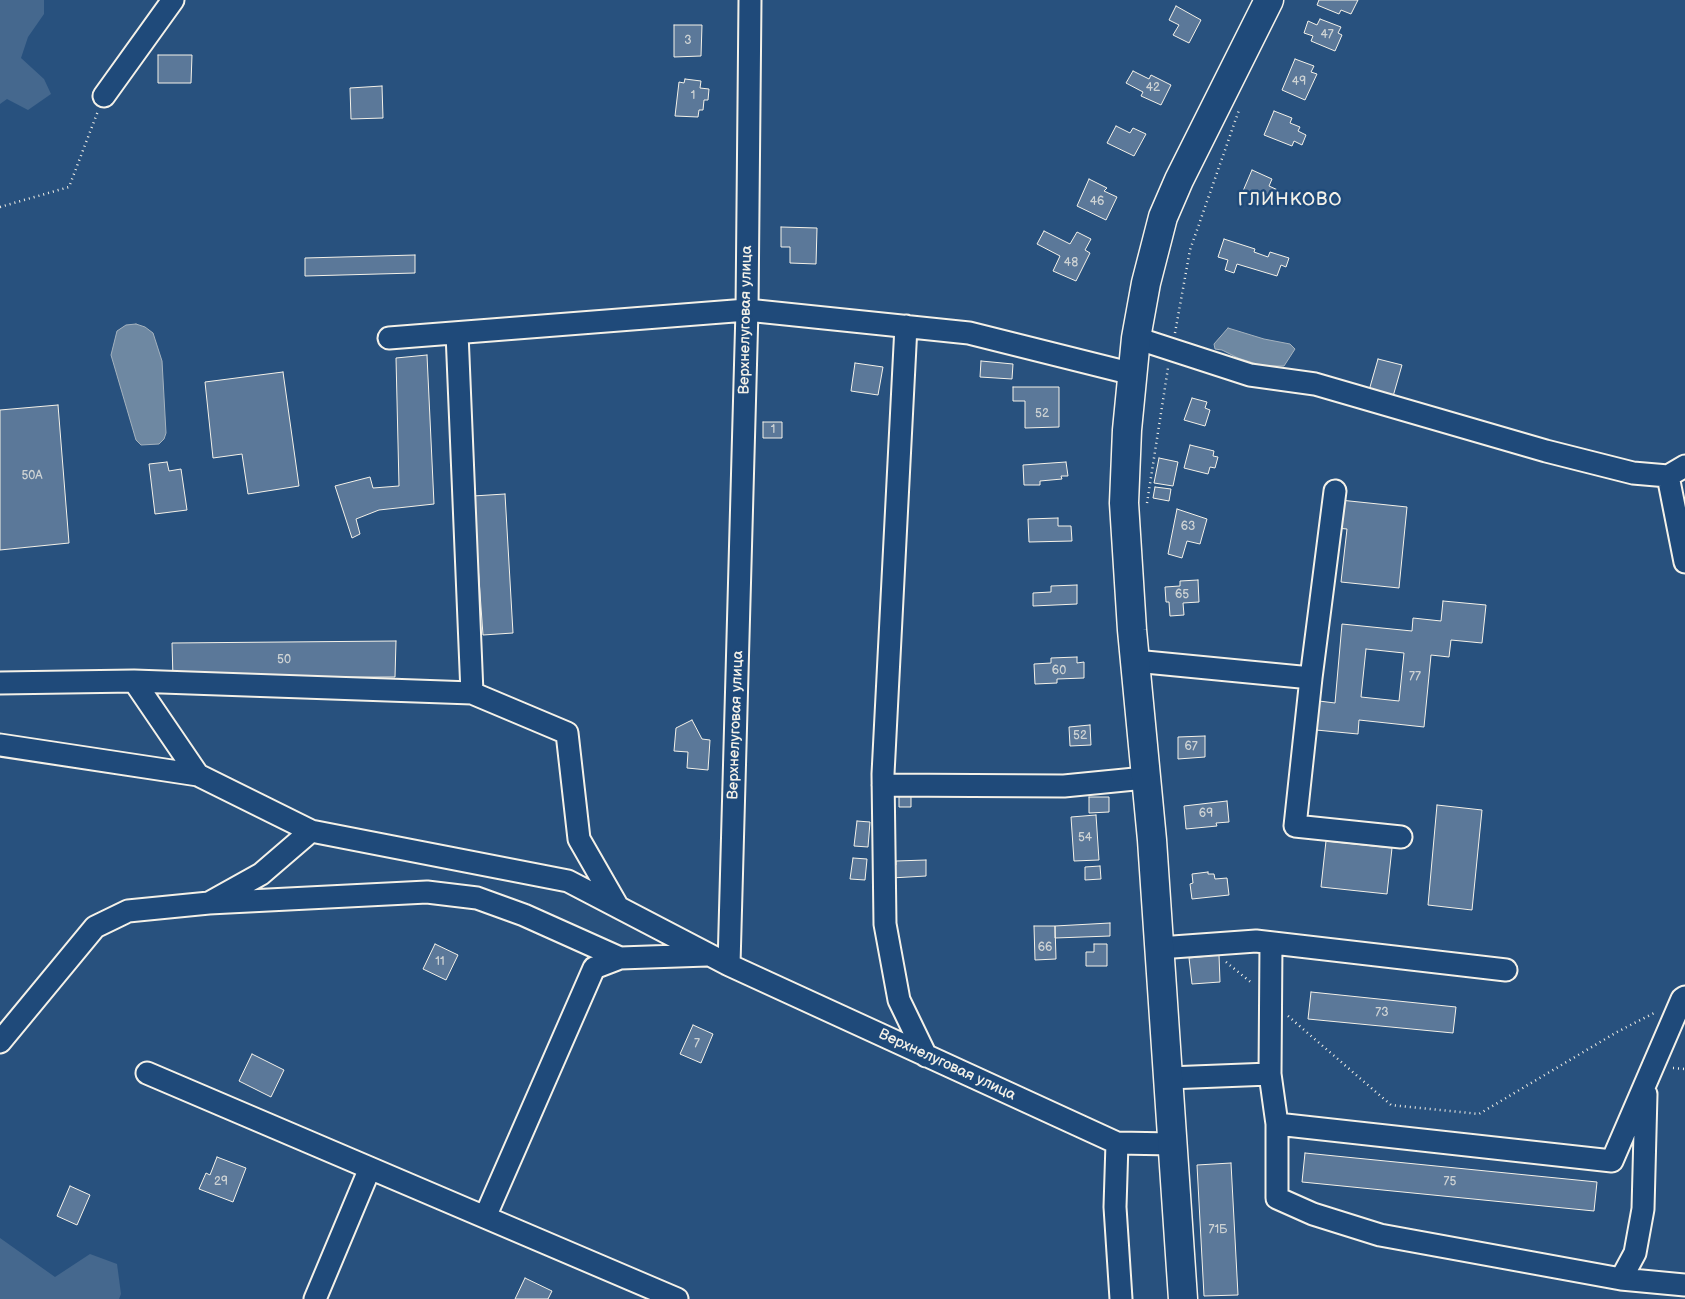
<!DOCTYPE html>
<html>
<head>
<meta charset="utf-8">
<style>
	body { margin:0 }
	canvas { display:block; background:#28517e }
</style>
</head>
<body>
<canvas width="1685" height="1299"></canvas>
<script>
const ctx = document.querySelector('canvas').getContext('2d');
ctx.lineJoin = 'round';
function fill(path, color) {
  ctx.fillStyle = color;
  ctx.fill(path, 'evenodd');
}
function toPath(rows) {
  const path = new Path2D();
  for (const r of rows) {
    path.moveTo(r[0], r[1]);
    for (let i = 2; i < r.length; i += 2) path.lineTo(r[i], r[i + 1]);
  }
  return path;
}
function stroke(path, color, width, dash) {
  ctx.strokeStyle = color;
  ctx.lineWidth = width;
  ctx.lineCap = dash ? 'butt' : 'round';
  ctx.setLineDash(dash || []);
  ctx.stroke(path);
}
function write(font, color, halo, rows, align = 'center') {
  ctx.font = font + ' "Balsamiq Sans",sans-serif';
  ctx.lineWidth = 5;
  ctx.setLineDash([]);
  ctx.textBaseline = 'middle';
  ctx.strokeStyle = halo;
  ctx.fillStyle = color;
  for (const [text, x, y, turn = 0] of rows) {
    ctx.save();
    ctx.translate(x, y);
    ctx.rotate((+turn || 0) * Math.PI / 180);
    ctx.textAlign = isNaN(turn) ? turn : align;
    if (halo) ctx.strokeText(text, 0, 0);
    ctx.fillText(text, 0, 0);
    ctx.restore();
  }
}
fill(toPath([
	[0,0,44,0,44,14,28,37,21,58,44,79,51,94,28,110,7,99,0,104],
	[0,1238,55,1277,90,1254,117,1264,121,1294,119,1299,0,1299]
]), '#45688e');
const water = toPath([
	[136,324,145,327,153,333,162,361,166,433,164,439,159,444,141,445,136,440,111,355,117,331,126,325,136,324],
	[1228,328,1264,339,1290,344,1295,349,1284,366,1263,366,1238,358,1222,350,1215,349,1214,344,1228,328]
]);
fill(water, '#6e88a2');
stroke(water, '#a4b2be', 1);
const building = toPath([
	[1319,0,1358,0,1351,14,1341,10,1339,14,1317,5,1319,0],
	[1176,6,1201,20,1189,43,1173,35,1179,25,1169,20,1176,6],
	[1320,19,1341,27,1338,33,1342,35,1335,51,1311,41,1313,36,1304,33,1308,21,1317,25,1320,19],
	[674,25,702,25,701,56,674,57,674,25],
	[158,55,192,55,191,83,158,83,158,55],
	[1295,59,1314,66,1311,72,1317,74,1305,100,1282,90,1295,59],
	[1133,71,1149,79,1151,75,1171,85,1161,105,1141,96,1143,92,1126,83,1133,71],
	[685,79,701,81,700,88,709,89,708,100,704,100,703,110,699,110,698,117,675,116,679,82,684,83,685,79],
	[382,86,383,118,351,119,350,88,382,86],
	[1274,111,1292,118,1290,123,1300,127,1298,131,1306,135,1302,145,1294,141,1292,146,1264,135,1274,111],
	[1116,126,1130,133,1133,128,1146,134,1134,156,1107,143,1116,126],
	[1252,170,1272,179,1269,186,1280,191,1276,201,1265,196,1263,200,1243,191,1252,170],
	[1089,179,1107,188,1104,191,1117,197,1106,220,1077,206,1089,179],
	[781,227,817,228,816,264,790,263,790,247,781,247,781,227],
	[1044,231,1070,244,1077,232,1091,239,1085,250,1090,253,1076,281,1053,271,1060,256,1037,244,1044,231],
	[1224,239,1255,249,1254,252,1268,257,1270,252,1289,258,1286,267,1281,265,1277,276,1237,264,1234,273,1225,270,1228,260,1218,257,1224,239],
	[415,255,415,273,305,276,305,258,415,255],
	[427,355,434,504,379,510,356,519,360,534,352,538,335,486,370,477,373,488,399,486,396,358,427,355],
	[1378,359,1402,365,1392,400,1368,394,1378,359],
	[981,361,1013,364,1012,379,980,377,981,361],
	[855,363,883,367,878,395,851,391,855,363],
	[283,372,299,486,248,494,242,454,213,458,205,382,283,372],
	[1013,387,1059,387,1059,427,1025,428,1025,401,1013,401,1013,387],
	[1192,398,1207,402,1205,408,1210,410,1205,426,1184,420,1192,398],
	[58,405,69,543,0,550,0,410,58,405],
	[763,422,782,422,782,438,763,438,763,422],
	[1190,445,1214,451,1213,456,1218,457,1215,468,1210,467,1208,474,1184,468,1190,445],
	[1159,458,1178,462,1173,486,1154,483,1159,458],
	[167,462,169,471,181,469,187,510,155,514,149,464,167,462],
	[1066,462,1068,476,1061,476,1062,479,1040,481,1040,485,1024,485,1023,465,1066,462],
	[1155,487,1171,489,1169,501,1153,498,1155,487],
	[505,494,513,633,483,635,473,496,505,494],
	[1340,500,1407,507,1399,588,1341,582,1347,529,1336,528,1340,500],
	[1177,509,1207,519,1200,544,1187,541,1182,558,1168,554,1177,509],
	[1058,518,1058,526,1071,526,1072,541,1029,542,1028,519,1058,518],
	[1198,580,1199,602,1183,603,1184,615,1170,616,1169,602,1166,602,1165,587,1180,586,1180,581,1198,580],
	[1077,585,1077,604,1033,606,1033,593,1051,592,1051,586,1077,585],
	[1443,601,1486,605,1482,643,1451,640,1449,657,1431,655,1424,727,1359,720,1358,734,1316,730,1319,701,1335,703,1342,624,1412,631,1413,618,1441,621,1443,601],
	[1366,649,1404,653,1399,701,1361,697,1366,649],
	[396,641,395,677,173,678,172,643,396,641],
	[1077,657,1077,663,1084,662,1084,678,1057,679,1057,683,1035,684,1034,664,1051,663,1051,658,1077,657],
	[692,720,702,739,710,740,708,770,687,768,688,752,674,751,676,728,692,720],
	[1090,725,1091,745,1070,746,1069,727,1090,725],
	[1205,736,1205,757,1178,759,1178,737,1205,736],
	[899,792,911,792,911,807,899,807,899,792],
	[1089,797,1109,797,1109,812,1089,813,1089,797],
	[1227,801,1229,822,1216,823,1217,826,1186,829,1184,806,1227,801],
	[1437,805,1482,810,1472,910,1428,905,1437,805],
	[1096,815,1099,860,1074,861,1071,817,1096,815],
	[857,821,870,822,868,847,854,846,857,821],
	[1326,841,1392,848,1387,894,1321,887,1326,841],
	[853,858,867,859,865,880,850,879,853,858],
	[926,860,926,876,891,878,891,865,896,865,896,861,926,860],
	[1100,866,1101,879,1085,880,1085,867,1100,866],
	[1208,872,1208,874,1214,874,1215,879,1227,878,1229,895,1192,899,1190,884,1193,883,1192,874,1208,872],
	[1110,923,1110,936,1055,938,1055,926,1110,923],
	[1034,926,1055,926,1056,959,1035,960,1034,926],
	[435,944,458,955,446,980,423,969,435,944],
	[1094,944,1107,944,1107,966,1086,966,1086,952,1094,952,1094,944],
	[1219,955,1220,982,1192,984,1189,958,1219,955],
	[1311,992,1456,1007,1453,1033,1308,1019,1311,992],
	[693,1025,713,1034,701,1063,680,1054,693,1025],
	[252,1054,284,1070,271,1097,239,1081,252,1054],
	[1305,1153,1597,1182,1594,1211,1302,1182,1305,1153],
	[217,1157,246,1168,233,1202,199,1189,206,1173,210,1175,217,1157],
	[1231,1163,1238,1295,1204,1296,1197,1165,1231,1163],
	[70,1186,90,1195,77,1225,57,1216,70,1186],
	[525,1278,552,1291,548,1299,515,1299,525,1278]
]);
fill(building, '#5b7899');
stroke(building, '#f4f1e8', 1);
const minor = toPath([
	[750,0,747,310,729,965,1117,1143,1174,1144],
	[104,96,173,0],
	[906,326,883,774,885,924,899,1000,926,1056],
	[389,338,747,310,969,333,1133,374],
	[1136,338,1250,375,1315,384,1546,451,1633,473,1668,476,1685,466],
	[1668,476,1685,562],
	[1135,661,1311,678,1295,826,1401,837],
	[1311,678,1335,491],
	[134,681,198,775,311,831,568,881,729,965],
	[0,683,134,681,472,693,457,333],
	[472,693,567,733,579,839,618,907],
	[0,745,198,775],
	[883,785,1064,786,1145,778],
	[209,903,427,892,477,898,524,915,620,958],
	[1159,948,1256,941,1506,970],
	[0,1042,95,927,128,911,209,903,261,874,311,831],
	[147,1073,677,1299],
	[1270,1074,1271,943],
	[1168,1078,1270,1074,1277,1124,1612,1161,1682,999,1685,997],
	[1277,1124,1277,1198,1313,1214,1380,1235,1621,1279,1635,1253,1643,1209,1646,1094],
	[1117,1143,1115,1207,1121,1299],
	[485,1217,594,968,620,958,707,955],
	[1621,1279,1685,1285],
	[315,1299,370,1168]
]);
const major = toPath([
	[1183,1299,1152,840,1132,630,1124,503,1127,430,1136,338,1146,283,1163,217,1179,180,1269,0]
]);
stroke(minor, '#f4f1e8', 25);
stroke(major, '#f4f1e8', 31);
stroke(toPath([
	[0,207,69,187,98,111],
	[1175,333,1190,250,1239,110],
	[1147,503,1168,368],
	[1226,962,1253,984],
	[1288,1016,1391,1105,1479,1114,1617,1032,1656,1012],
	[1673,1068,1685,1069]
]), '#f4f1e8', 2.5, [1, 4]);
stroke(minor, '#1f4a7a', 21);
stroke(major, '#1f4a7a', 28);
write('12px', '#ced3d4', null, [
	["47",1327,35],
	["3",688,41],
	["49",1299,82],
	["42",1153,88],
	["1",693,96],
	["46",1097,202],
	["48",1071,263],
	["52",1042,414],
	["1",773,430],
	["50А",32,476],
	["63",1188,527],
	["65",1182,595],
	["50",284,660],
	["60",1059,671],
	["77",1415,677],
	["52",1080,736],
	["67",1191,747],
	["69",1206,814],
	["54",1085,838],
	["66",1045,948],
	["11",440,962],
	["73",1382,1013],
	["7",697,1044],
	["29",221,1182],
	["75",1450,1182],
	["71Б",1218,1230]
]);
write('15px', '#f4f1e8', '#1f4a7a', [
	["Верхнелуговая улица",746,320,-89],
	["Верхнелуговая улица",736,725,-88],
	["Верхнелуговая улица",947,1065,25]
]);
ctx.letterSpacing = '1px';
write('18px', '#f4f1e8', '#1f4a7a', [
	["ГЛИНКОВО",1290,200]
]);
ctx.letterSpacing = '0px';
</script>
</body>
</html>
